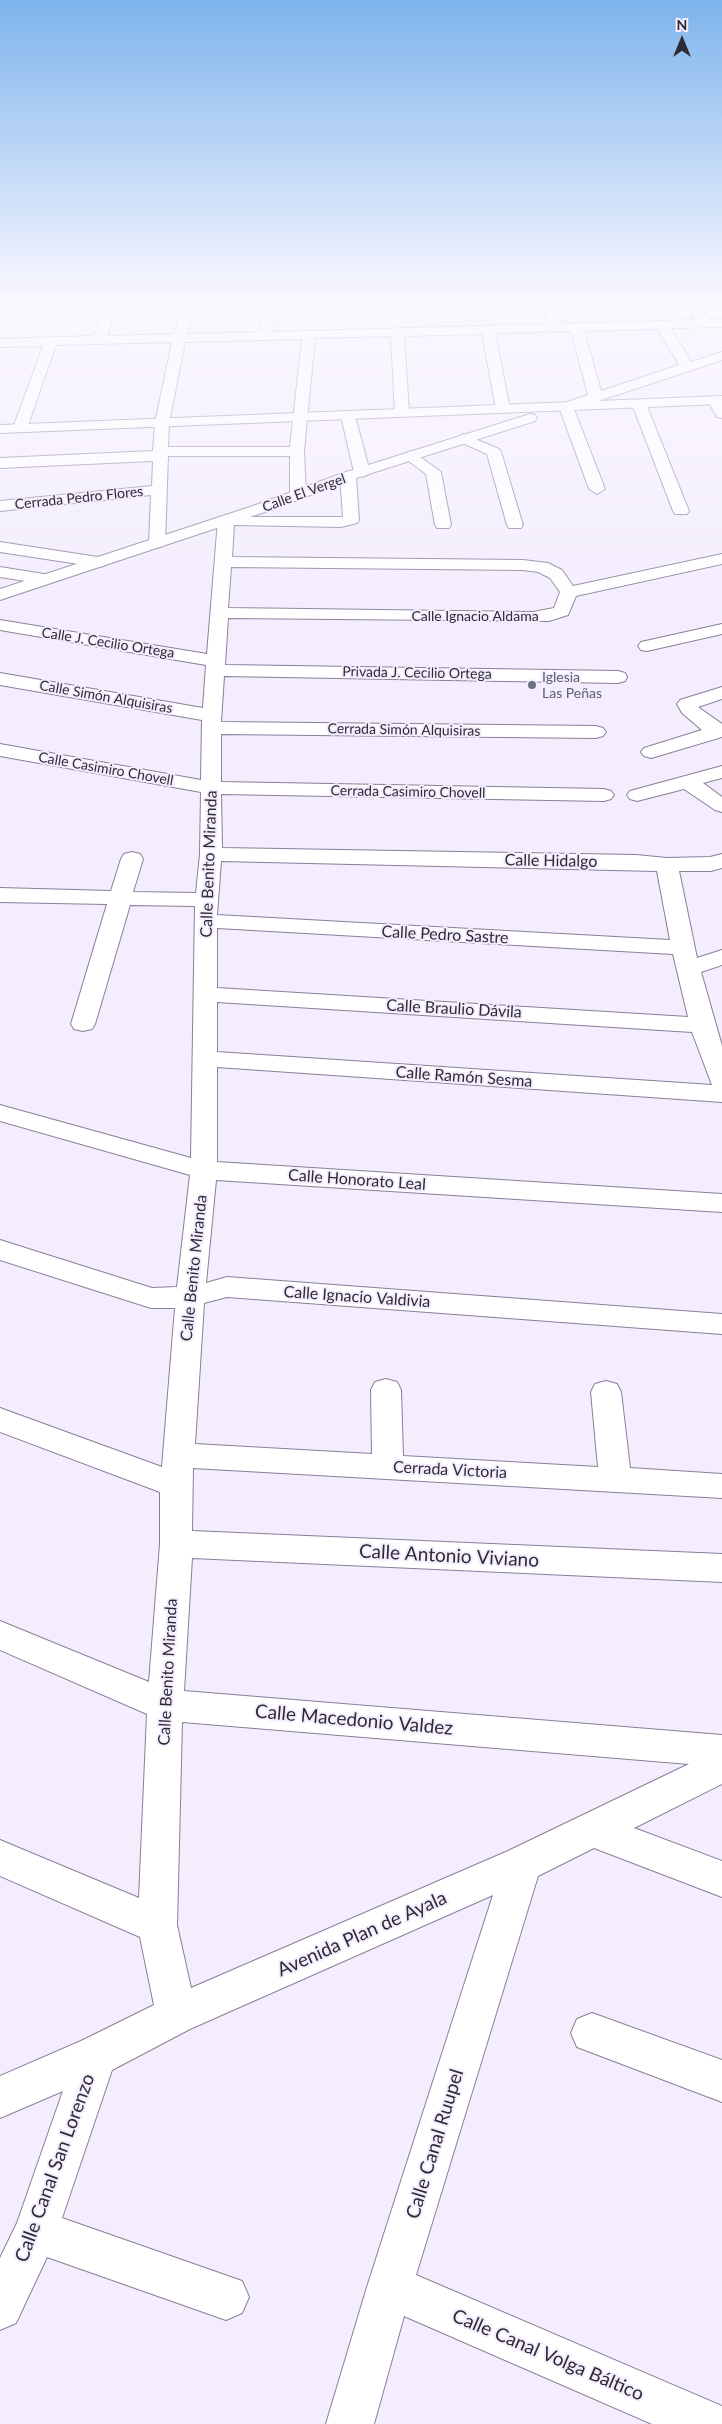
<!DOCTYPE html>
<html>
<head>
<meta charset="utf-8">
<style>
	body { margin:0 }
	#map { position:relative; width:722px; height:2424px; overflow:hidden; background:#f3edfe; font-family:Lato,sans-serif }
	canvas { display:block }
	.north { position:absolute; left:657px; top:15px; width:50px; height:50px; -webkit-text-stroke:4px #f3edfe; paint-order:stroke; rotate:0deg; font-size:14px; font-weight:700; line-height:20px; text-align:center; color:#2f2b35 }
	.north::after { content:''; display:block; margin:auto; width:18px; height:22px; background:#2f2b35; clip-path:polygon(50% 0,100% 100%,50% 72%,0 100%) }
</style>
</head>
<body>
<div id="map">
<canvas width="722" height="2424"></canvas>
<div class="north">N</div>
</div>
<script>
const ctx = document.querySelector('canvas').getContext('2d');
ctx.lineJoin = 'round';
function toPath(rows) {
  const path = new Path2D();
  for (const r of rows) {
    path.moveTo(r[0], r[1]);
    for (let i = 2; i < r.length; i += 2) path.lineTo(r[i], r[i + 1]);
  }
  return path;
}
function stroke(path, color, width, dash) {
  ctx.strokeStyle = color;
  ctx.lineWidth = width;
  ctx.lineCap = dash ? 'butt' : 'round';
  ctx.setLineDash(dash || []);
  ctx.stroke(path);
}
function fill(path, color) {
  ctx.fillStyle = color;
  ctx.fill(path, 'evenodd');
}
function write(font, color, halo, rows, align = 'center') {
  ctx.font = font + ' Lato,sans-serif';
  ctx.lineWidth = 4;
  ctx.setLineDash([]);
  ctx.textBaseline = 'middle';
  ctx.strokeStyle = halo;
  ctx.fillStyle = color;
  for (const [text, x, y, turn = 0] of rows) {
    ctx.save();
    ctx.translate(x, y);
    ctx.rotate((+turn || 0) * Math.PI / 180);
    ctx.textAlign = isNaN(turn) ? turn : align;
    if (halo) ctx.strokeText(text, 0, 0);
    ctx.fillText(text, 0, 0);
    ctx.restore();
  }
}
const minor = toPath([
	[109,296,121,296,107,336,174,334,186,296,198,296,187,334,260,332,263,308,269,304,275,308,273,332,548,324,542,296,554,296,561,324,695,320,683,296,695,296,708,320,722,319,722,327,671,328,691,362,722,352,722,360,574,409,605,489,597,494,589,489,559,407,561,404,588,395,571,331,495,333,510,409,503,413,496,409,482,334,404,336,409,413,402,417,395,413,391,336,315,338,304,451,306,494,304,497,292,497,290,494,290,456,168,456,165,543,163,546,157,548,151,546,149,543,151,495,0,511,0,501,152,486,153,461,0,468,0,458,153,451,155,423,172,342,56,345,27,428,20,432,13,428,43,346,0,347,0,339,94,336,109,296],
	[658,329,679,365,601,391,584,331,658,329],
	[302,339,290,447,168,447,169,423,185,342,302,339],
	[715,397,722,401,722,418,717,417,708,401,715,397],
	[639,400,646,404,689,511,687,514,675,514,673,511,632,404,639,400],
	[348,412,355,416,370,472,367,475,362,477,354,472,341,416,348,412],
	[463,434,499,449,501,452,523,525,521,528,509,528,507,525,487,454,458,441,456,438,463,434],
	[410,451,415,453,441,472,451,525,449,528,437,528,435,525,426,474,402,456,410,451],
	[348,471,356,476,359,520,357,523,341,527,234,525,232,557,523,560,548,563,562,570,573,586,722,554,722,564,576,596,568,615,549,621,228,618,225,665,618,671,625,673,627,677,625,681,618,683,224,676,221,722,596,726,603,728,606,732,603,736,596,738,221,734,221,782,604,789,611,791,614,795,611,799,604,801,221,794,222,848,636,855,667,858,710,857,722,854,722,868,711,871,679,871,697,958,722,950,722,965,701,972,722,1046,722,1102,217,1067,217,1162,722,1194,722,1212,216,1180,206,1283,227,1277,722,1314,722,1334,227,1297,204,1303,195,1444,372,1454,371,1390,375,1382,386,1379,397,1382,401,1390,403,1456,598,1467,591,1392,595,1384,606,1381,617,1384,621,1392,630,1468,722,1474,722,1498,193,1468,192,1531,722,1554,722,1582,192,1558,184,1691,722,1735,722,1784,634,1828,722,1861,722,1897,594,1848,538,1876,416,2275,722,2406,722,2424,652,2424,404,2316,374,2424,326,2424,367,2287,493,1895,190,2029,112,2070,62,2218,242,2281,249,2297,242,2313,226,2320,47,2257,16,2323,0,2330,0,2258,17,2223,63,2091,0,2118,0,2076,81,2041,154,2005,140,1937,0,1876,0,1840,139,1898,147,1714,0,1650,0,1621,149,1682,160,1544,160,1492,0,1432,0,1408,162,1467,175,1308,151,1308,0,1260,0,1240,152,1288,177,1287,190,1175,0,1121,0,1105,191,1158,195,906,130,905,95,1024,92,1029,83,1031,74,1029,71,1024,107,904,0,902,0,888,111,891,121,859,124,854,132,852,140,854,143,859,133,892,196,893,200,854,201,792,0,756,0,744,201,780,202,720,0,685,0,673,203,708,206,665,0,630,0,620,207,654,218,520,220,517,343,517,340,476,348,471],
	[231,567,523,570,538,572,550,578,560,592,554,608,533,612,228,608,231,567],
	[221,861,657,871,670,940,217,915,221,861],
	[217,928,673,954,688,1017,217,988,217,928],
	[217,1002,692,1032,712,1085,217,1052,217,1002],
	[182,1722,689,1764,508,1851,191,1988,177,1925,182,1722],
	[0,542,98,557,104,558,106,562,104,566,98,567,0,552,0,542],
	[0,567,44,574,50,575,53,579,50,583,44,584,0,577,0,567],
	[722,624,722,634,647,651,641,650,638,646,641,642,722,624],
	[722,687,722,699,698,707,722,724,722,737,658,756,651,758,644,756,641,752,644,748,702,730,682,713,677,704,680,700,722,687],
	[722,766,722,778,703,783,722,797,722,812,715,810,684,789,637,801,630,799,627,795,630,791,722,766],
	[592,2013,722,2060,722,2102,577,2047,571,2033,577,2019,592,2013]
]);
const tertiary = toPath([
	[722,396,722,404,0,433,0,425,722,396],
	[530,414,535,415,537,418,535,421,353,479,265,512,0,600,0,589,253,506,343,473,530,414]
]);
stroke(minor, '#897f98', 2);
stroke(tertiary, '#897f98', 2);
fill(minor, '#fff');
fill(tertiary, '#fff');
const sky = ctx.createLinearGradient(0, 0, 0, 635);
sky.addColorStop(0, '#7db4ec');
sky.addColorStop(0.47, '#faf7ff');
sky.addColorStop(1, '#faf7ff00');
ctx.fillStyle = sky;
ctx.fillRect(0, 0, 722, 635);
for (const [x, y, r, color] of [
	[532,685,5,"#6b7280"]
]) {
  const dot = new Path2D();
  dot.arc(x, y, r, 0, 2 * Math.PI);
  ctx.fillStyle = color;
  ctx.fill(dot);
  stroke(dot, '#f3edfe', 2);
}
write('14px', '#2f2b35', '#f3edfe', [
	["Calle El Vergel",304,493,-20],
	["Cerrada Pedro Flores",79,498,-6],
	["Calle Ignacio Aldama",475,616],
	["Calle J. Cecilio Ortega",108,643,9],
	["Privada J. Cecilio Ortega",417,673,1],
	["Calle Simón Alquisiras",106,697,10],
	["Cerrada Simón Alquisiras",404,730,1],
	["Calle Casimiro Chovell",106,769,10],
	["Cerrada Casimiro Chovell",408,792,1]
]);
write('14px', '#5b616d', '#f3edfe', [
	["Iglesia",542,677],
	["Las Peñas",542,693]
], 'left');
write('16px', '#2f2b35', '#f3edfe', [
	["Calle Hidalgo",551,861,1],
	["Calle Benito Miranda",209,864,-88],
	["Calle Pedro Sastre",445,935,3],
	["Calle Braulio Dávila",454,1009,3],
	["Calle Ramón Sesma",464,1077,4],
	["Calle Honorato Leal",357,1180,4],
	["Calle Benito Miranda",194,1268,-84],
	["Calle Ignacio Valdivia",357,1297,4],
	["Cerrada Victoria",450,1470,3],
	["Calle Benito Miranda",168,1672,-87]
]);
write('19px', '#2f2b35', '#f3edfe', [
	["Calle Antonio Viviano",449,1556,3],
	["Calle Macedonio Valdez",354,1720,5],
	["Avenida Plan de Ayala",362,1934,-24],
	["Calle Canal Ruupel",435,2144,-73],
	["Calle Canal San Lorenzo",55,2168,-70],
	["Calle Canal Volga Báltico",548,2355,23]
]);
</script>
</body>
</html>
